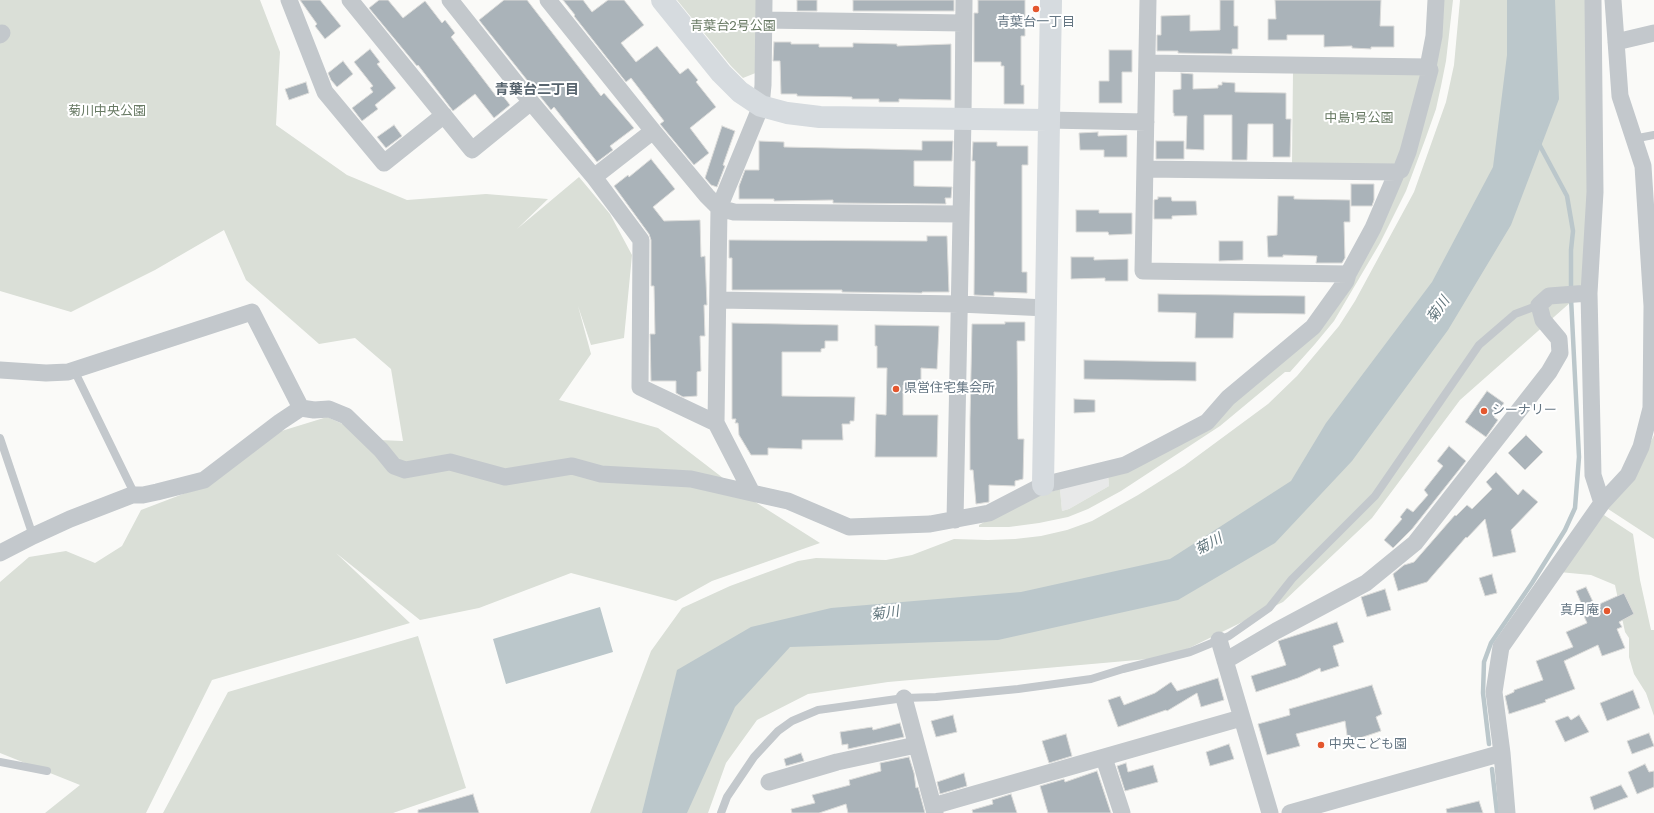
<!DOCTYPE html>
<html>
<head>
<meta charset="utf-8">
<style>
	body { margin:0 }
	canvas { display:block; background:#fafaf8 }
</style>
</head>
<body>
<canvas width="1654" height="813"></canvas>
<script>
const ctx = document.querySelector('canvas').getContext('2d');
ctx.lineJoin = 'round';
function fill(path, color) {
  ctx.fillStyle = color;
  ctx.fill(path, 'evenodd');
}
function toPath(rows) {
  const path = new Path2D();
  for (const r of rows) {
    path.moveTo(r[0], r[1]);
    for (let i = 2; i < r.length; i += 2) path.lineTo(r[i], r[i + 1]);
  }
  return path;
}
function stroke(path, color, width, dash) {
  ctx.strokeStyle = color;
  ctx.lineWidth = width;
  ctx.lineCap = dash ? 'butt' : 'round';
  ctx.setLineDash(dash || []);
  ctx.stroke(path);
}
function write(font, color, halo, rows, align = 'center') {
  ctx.font = font + ' Poppins,"Noto Sans JP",sans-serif';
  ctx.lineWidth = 4;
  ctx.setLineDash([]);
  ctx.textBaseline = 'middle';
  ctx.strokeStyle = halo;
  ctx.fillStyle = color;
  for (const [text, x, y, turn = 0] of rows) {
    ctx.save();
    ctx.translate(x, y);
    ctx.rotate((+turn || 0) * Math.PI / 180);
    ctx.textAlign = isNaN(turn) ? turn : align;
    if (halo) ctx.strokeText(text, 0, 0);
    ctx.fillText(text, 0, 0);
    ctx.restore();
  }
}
fill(toPath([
	[1108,474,1109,486,1069,509,1062,511,1060,489]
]), '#e8e9e9');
fill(toPath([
	[0,0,260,0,280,52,276,125,347,175,407,200,486,194,548,199,517,229,579,177,610,214,632,255,624,338,591,345,578,306,591,354,559,400,658,428,749,498,820,543,712,581,676,601,571,573,479,608,420,620,336,553,410,623,212,680,146,813,45,813,80,785,0,753,0,582,29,557,66,551,95,563,122,546,141,510,204,486,275,433,327,417,379,440,403,441,391,369,355,338,319,344,246,280,224,230,155,270,71,312,0,291],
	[677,0,759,0,758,72,743,78,731,66],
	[1441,0,1453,0,1446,61,1441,86,1436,109,1425,140,1406,191,1380,243,1334,321,1315,344,1290,372,1285,372,1220,426,1121,491,1088,509,1068,517,1039,523,1009,527,979,527,979,525,988,520,1027,499,1060,489,1062,511,1069,509,1109,486,1108,474,1142,463,1316,327,1409,155],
	[1460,0,1593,0,1589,286,1460,400,1372,518,1283,602,1171,657,888,682,808,694,757,720,726,763,708,813,590,813,651,651,682,608,730,586,798,561,816,558,886,560,912,555,954,539,988,540,1015,539,1041,536,1067,530,1092,521,1138,495,1184,466,1268,404,1297,376,1339,326,1355,301,1414,192,1446,102,1454,65],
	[1293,71,1426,74,1399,167,1292,165],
	[1654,435,1654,539,1605,507,1635,475],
	[1604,515,1633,534,1640,580,1651,630,1654,630,1654,716,1646,693,1634,674,1629,657,1629,638,1625,632,1615,585,1591,575,1559,572],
	[418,636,466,788,393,813,163,813,228,692]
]), '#dadfd7');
fill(toPath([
	[1507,0,1555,0,1559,99,1511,225,1448,330,1352,461,1275,543,1178,600,998,640,790,647,735,707,687,813,642,813,677,670,751,627,831,608,1021,592,1170,559,1291,481,1326,423,1432,282,1493,167,1507,55],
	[600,607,613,652,506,684,493,639]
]), '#bbc7cb');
stroke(toPath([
	[1538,142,1567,196,1573,231,1571,250,1571,290],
	[1489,744,1483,693,1484,662,1491,643,1532,583,1565,530,1575,508,1579,457,1571,298],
	[1492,769,1497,813]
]), '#bbc7cb', 4.5);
const building = toPath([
	[300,0,320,0,341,26,325,39,315,26,317,24,300,0],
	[379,0,388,0,403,18,425,1,442,23,445,20,455,33,451,37,496,96,500,92,510,105,494,118,475,94,453,111,418,65,417,66,369,8,379,0],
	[504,0,527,0,601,96,604,93,634,128,610,146,613,150,597,162,554,107,551,110,479,20,504,0],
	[563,0,583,0,592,12,608,0,624,0,644,25,621,43,636,62,657,46,680,74,688,68,698,80,696,82,716,107,690,128,709,153,694,165,660,124,664,121,631,78,626,82,574,16,575,15,563,0],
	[797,0,817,0,817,11,797,11,797,0],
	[853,0,954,0,954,11,853,11,853,0],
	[978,0,1025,0,1025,36,1021,36,1021,85,1024,85,1024,104,1004,104,1004,66,1001,66,1001,62,974,62,974,13,978,13,978,0],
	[1220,0,1234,0,1234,26,1238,26,1238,49,1232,49,1232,54,1178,53,1178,51,1157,51,1157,35,1161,35,1161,16,1190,15,1190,31,1220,30,1220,0],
	[1275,0,1381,0,1380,26,1394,26,1394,47,1371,47,1371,49,1352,48,1352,46,1324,47,1324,35,1287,35,1287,40,1268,40,1268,19,1276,19,1275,0],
	[774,42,791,42,791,44,819,44,819,47,853,47,853,43,897,44,897,46,951,44,951,100,899,99,899,102,879,102,879,99,852,99,852,97,797,96,797,94,781,94,780,61,773,61,774,42],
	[370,49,380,62,377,64,396,88,375,105,378,109,362,121,352,108,373,92,370,88,373,86,354,62,370,49],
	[1109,50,1132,50,1132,72,1122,72,1122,103,1099,103,1099,81,1109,81,1109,50],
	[343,61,353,74,337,87,331,80,328,73,343,61],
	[1181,73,1193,74,1193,89,1218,88,1218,85,1222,85,1222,82,1235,83,1235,92,1286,93,1286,119,1291,119,1290,157,1273,157,1273,124,1248,124,1247,160,1232,160,1232,115,1204,115,1204,150,1186,149,1187,116,1174,116,1174,113,1173,113,1173,90,1181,89,1181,73],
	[306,82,309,93,289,100,285,89,306,82],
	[394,125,402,136,386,148,377,137,394,125],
	[722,126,735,131,723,165,725,166,717,187,711,185,705,178,722,126],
	[1098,132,1098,136,1127,135,1127,157,1104,157,1104,150,1080,150,1079,133,1098,132],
	[759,141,784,142,784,147,922,150,922,141,953,141,952,161,914,161,914,186,952,187,951,198,945,198,946,204,833,203,833,200,774,201,774,199,739,199,739,186,745,170,759,170,759,141],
	[1156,141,1184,141,1184,159,1156,159,1156,141],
	[973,142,997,142,997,146,1028,146,1028,165,1022,165,1022,272,1027,272,1027,293,994,292,994,296,974,295,975,161,972,161,973,142],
	[651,159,675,189,653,207,664,221,700,220,701,257,705,256,707,305,704,305,705,336,700,336,701,371,697,372,697,396,683,397,676,393,676,381,651,381,650,334,655,334,654,286,651,286,651,240,649,234,614,186,628,175,629,177,651,159],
	[1351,184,1374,184,1374,200,1372,206,1351,206,1351,184],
	[1278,196,1294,196,1294,199,1350,200,1350,222,1344,222,1345,258,1342,263,1316,263,1317,256,1283,255,1283,257,1268,257,1267,236,1277,235,1278,196],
	[1158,197,1171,197,1172,201,1196,201,1197,215,1172,216,1172,219,1154,219,1154,200,1158,199,1158,197],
	[1076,210,1099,210,1099,213,1132,213,1132,234,1109,235,1108,232,1076,232,1076,210],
	[927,236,947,236,949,292,922,292,922,293,842,292,842,290,732,290,732,258,729,258,729,240,927,241,927,236],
	[1219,241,1243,241,1243,260,1219,261,1219,241],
	[1071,257,1094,257,1094,260,1128,259,1128,281,1105,281,1105,278,1071,279,1071,257],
	[1158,294,1305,296,1305,314,1234,313,1233,338,1195,338,1196,313,1158,312,1158,294],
	[1005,322,1025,322,1025,341,1017,341,1018,439,1024,439,1023,479,1015,481,1015,486,989,485,989,502,976,504,973,470,970,470,970,419,972,324,1005,324,1005,322],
	[732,323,838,325,838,341,825,341,825,348,821,349,821,352,782,352,782,396,855,397,854,421,850,421,850,424,842,424,843,440,802,440,802,449,768,448,768,455,751,455,739,435,738,423,735,423,736,419,732,419,732,323],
	[875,325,939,326,937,369,921,368,921,385,903,385,903,415,938,415,937,457,875,457,876,414,886,415,887,368,877,368,877,346,875,346,875,325],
	[1084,360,1196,362,1196,381,1084,379,1084,360],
	[1487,391,1504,403,1494,417,1498,420,1486,437,1465,422,1487,391],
	[1074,399,1095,400,1095,412,1074,413,1074,399],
	[1526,435,1543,452,1525,470,1508,453,1526,435],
	[1449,446,1466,461,1412,529,1393,548,1384,540,1402,519,1400,517,1407,508,1413,512,1428,495,1424,490,1443,466,1437,461,1449,446],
	[1496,472,1518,495,1523,489,1538,502,1511,530,1516,552,1493,557,1485,519,1467,538,1466,537,1427,582,1398,591,1393,574,1404,565,1414,562,1455,515,1456,516,1467,505,1472,509,1492,489,1486,482,1496,472],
	[1492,574,1497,593,1485,596,1479,578,1492,574],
	[1586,587,1595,606,1624,593,1634,614,1619,622,1622,627,1617,629,1625,648,1602,656,1598,645,1564,661,1575,689,1545,700,1546,702,1509,714,1505,696,1514,692,1514,690,1543,680,1536,661,1573,647,1566,632,1587,623,1580,607,1582,605,1576,591,1586,587],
	[1385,589,1391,610,1367,617,1361,597,1385,589],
	[1337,622,1344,642,1333,646,1339,666,1321,672,1320,668,1298,678,1256,692,1251,676,1286,665,1278,641,1337,622],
	[1218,678,1224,700,1201,707,1197,693,1167,711,1166,710,1118,727,1108,700,1120,696,1124,705,1155,693,1171,682,1177,691,1218,678],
	[1372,685,1382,714,1376,717,1381,731,1348,742,1345,721,1296,734,1300,746,1267,755,1258,724,1290,715,1289,709,1372,685],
	[1633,690,1640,708,1607,721,1600,703,1633,690],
	[953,715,957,732,936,737,931,721,953,715],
	[1579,715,1589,732,1565,742,1555,721,1568,716,1571,720,1579,715],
	[900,723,904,737,848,749,848,744,842,745,840,732,872,727,873,730,900,723],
	[1649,733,1654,746,1632,754,1627,741,1649,733],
	[1066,734,1072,756,1049,763,1042,741,1066,734],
	[1229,744,1234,759,1210,766,1206,752,1229,744],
	[801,753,804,761,786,766,784,759,801,753],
	[909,757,914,773,916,788,918,787,925,813,848,813,846,804,819,813,792,813,791,809,815,803,812,795,850,785,849,780,881,771,880,763,909,757],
	[1126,763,1128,772,1153,765,1158,782,1125,791,1117,766,1126,763],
	[1645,764,1649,772,1654,771,1654,787,1637,794,1628,772,1645,764],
	[1097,771,1111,813,1048,813,1040,786,1064,779,1065,782,1097,771],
	[964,773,967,786,940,794,937,782,964,773],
	[1621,785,1628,797,1594,810,1590,797,1621,785],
	[473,794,479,813,418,813,418,810,473,794],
	[1011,794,1017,813,973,813,972,810,993,804,992,800,1011,794],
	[1479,801,1483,813,1447,813,1446,809,1479,801]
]);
fill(building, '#aab3b9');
stroke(building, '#dcdcda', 1);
stroke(toPath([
	[1633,139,1654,135],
	[74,370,135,495],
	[0,438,33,536],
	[0,762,47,771],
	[721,813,727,797,754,757,778,731,792,721,818,710,904,698,936,697,1018,689,1091,679,1123,669,1190,652,1229,636,1269,608,1292,579,1375,496,1479,345,1515,314,1539,305]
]), '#c3c8cc', 8);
stroke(toPath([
	[289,0,325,92,384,163,444,115],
	[350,0,472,150,531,102],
	[450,0,531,102,594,177,641,240,640,387,716,423],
	[548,0,653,131,707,196,719,208,734,212,960,214],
	[764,0,763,85,761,106,719,208,716,423,752,493,788,501,849,527,930,524,989,513,1043,485,1125,465,1207,422,1228,398,1313,327,1346,281,1348,274],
	[1148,0,1143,271,1348,274,1373,228,1397,172,1401,170,1408,152,1430,70,1428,67,1434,36,1436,0],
	[1593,0,1595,192,1589,293,1593,475,1602,503],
	[763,20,963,23],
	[0,35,2,33],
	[1616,42,1654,33],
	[1147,63,1428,67],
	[1048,120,1146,122],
	[1145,169,1397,172],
	[594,177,653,131],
	[718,300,959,304,1047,308],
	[0,370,46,373,68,372,252,312,301,408,314,410,329,409,346,416,381,450,394,466,405,470,450,462,505,477,572,466,601,474,691,479,752,493],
	[955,520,963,118,964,0],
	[0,553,33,536,70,519,132,495,143,495,157,492,204,480,280,422,301,408],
	[1219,640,1270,813],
	[1225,661,1276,631,1366,583,1415,543,1549,372,1560,353,1559,339,1543,320,1539,305,1549,296,1589,293],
	[904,698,935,813],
	[1104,758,1122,813],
	[769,782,837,762,916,745],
	[933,806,1241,718],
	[1290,813,1502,753],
	[1507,813,1502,753,1494,692,1501,647,1602,503,1628,475,1641,447,1651,408,1652,306,1643,166,1620,96,1613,0]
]), '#c3c8cc', 17);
stroke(toPath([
	[662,0,721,73,740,92,761,106,787,113,820,117,1048,120],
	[1043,485,1051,0]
]), '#d6dbdf', 22);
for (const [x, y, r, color] of [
	[1036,9,4,"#e4572e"],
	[896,389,4,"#e4572e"],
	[1484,411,4,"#e4572e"],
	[1607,611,4,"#e4572e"],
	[1321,745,4,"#e4572e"]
]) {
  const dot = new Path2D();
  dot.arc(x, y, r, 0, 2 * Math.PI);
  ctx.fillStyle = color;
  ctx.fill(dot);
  stroke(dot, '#fff', 1.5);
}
write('13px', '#657683', '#fff', [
	["青葉台一丁目",1036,23,"center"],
	["県営住宅集会所",904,389],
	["シーナリー",1492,411],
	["真月庵",1599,611,"right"],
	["中央こども園",1329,745]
], 'left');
write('13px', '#687a64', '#fff', [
	["青葉台2号公園",733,27],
	["菊川中央公園",107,112],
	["中島1号公園",1359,119]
]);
write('bold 14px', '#57646e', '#fff', [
	["青葉台二丁目",537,90]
]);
write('italic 14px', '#60757c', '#fff', [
	["菊川",1439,310,-55],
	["菊川",1209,545,-28],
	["菊川",885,614,-8]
]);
</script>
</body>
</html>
